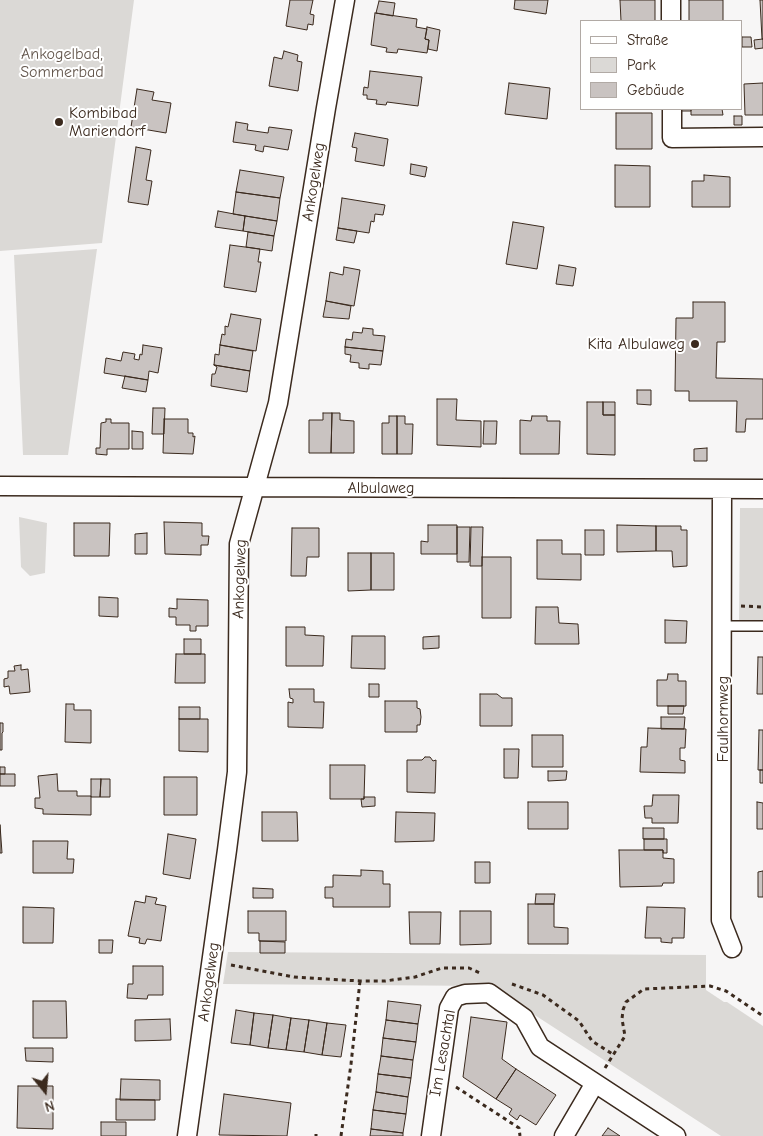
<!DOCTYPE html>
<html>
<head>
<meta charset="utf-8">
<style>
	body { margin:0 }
	#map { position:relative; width:763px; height:1136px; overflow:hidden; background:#f7f6f6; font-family:"Comic Neue",sans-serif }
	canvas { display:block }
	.legend { position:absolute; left:580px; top:20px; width:162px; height:90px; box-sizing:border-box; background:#fff; border:1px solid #b1aaa5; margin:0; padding:6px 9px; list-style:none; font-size:15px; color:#3b2a1e }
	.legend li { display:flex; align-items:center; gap:10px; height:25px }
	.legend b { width:25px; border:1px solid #b1aaa5 }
	.north { position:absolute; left:20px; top:1066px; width:50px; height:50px; -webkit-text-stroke:4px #fff; paint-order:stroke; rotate:163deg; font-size:14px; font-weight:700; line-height:20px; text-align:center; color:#3b2a1e }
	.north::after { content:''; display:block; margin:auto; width:18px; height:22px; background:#3b2a1e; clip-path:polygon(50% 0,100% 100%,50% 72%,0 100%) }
</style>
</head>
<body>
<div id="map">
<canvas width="763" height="1136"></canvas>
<ul class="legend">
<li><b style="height:6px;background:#fff"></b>Straße</li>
<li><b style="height:14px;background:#dbd9d6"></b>Park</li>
<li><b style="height:14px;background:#c9c3c1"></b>Gebäude</li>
</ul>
<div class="north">N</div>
</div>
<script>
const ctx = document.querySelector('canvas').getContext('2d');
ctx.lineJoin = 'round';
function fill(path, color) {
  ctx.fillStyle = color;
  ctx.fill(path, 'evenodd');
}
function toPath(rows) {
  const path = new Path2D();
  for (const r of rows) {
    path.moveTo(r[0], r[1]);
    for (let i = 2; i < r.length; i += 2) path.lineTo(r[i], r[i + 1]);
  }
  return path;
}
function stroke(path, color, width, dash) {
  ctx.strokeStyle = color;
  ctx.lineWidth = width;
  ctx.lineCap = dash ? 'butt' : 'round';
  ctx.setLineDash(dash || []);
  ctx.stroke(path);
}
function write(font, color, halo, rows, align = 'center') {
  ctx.font = font + ' "Comic Neue",sans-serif';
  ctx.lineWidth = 4;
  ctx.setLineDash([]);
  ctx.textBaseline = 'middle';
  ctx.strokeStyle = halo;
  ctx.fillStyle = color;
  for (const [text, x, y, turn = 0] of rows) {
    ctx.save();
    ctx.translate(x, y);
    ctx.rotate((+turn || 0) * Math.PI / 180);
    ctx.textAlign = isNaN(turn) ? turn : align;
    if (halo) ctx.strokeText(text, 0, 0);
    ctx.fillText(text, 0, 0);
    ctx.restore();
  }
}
fill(toPath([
	[0,0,134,0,102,243,0,251],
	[97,249,68,455,23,455,14,255],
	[740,508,763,508,763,622,739,623],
	[19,517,47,523,45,573,30,576,21,567],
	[228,952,706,955,706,990,724,1002,727,1002,763,1026,763,1136,721,1136,490,986,223,984]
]), '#dbd9d6');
const building = toPath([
	[290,0,313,0,310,14,314,15,313,25,308,24,307,30,286,26,290,0],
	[515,0,548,0,546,14,514,9,515,0],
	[620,0,655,0,655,21,621,21,620,0],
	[689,0,723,0,723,21,689,21,689,0],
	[760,0,763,0,763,39,762,39,760,0],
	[379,1,395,3,393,16,376,13,379,1],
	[375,13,417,19,416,27,427,29,425,39,429,40,427,53,398,49,397,53,386,52,387,48,371,45,375,13],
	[427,27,440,30,437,51,428,49,429,40,425,39,427,27],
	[742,37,751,37,752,47,742,47,742,37],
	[763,39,763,48,755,49,754,40,763,39],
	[284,51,298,55,297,61,302,62,298,91,269,86,274,57,282,59,284,51],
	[370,71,422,77,418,106,387,102,386,105,376,104,377,100,367,99,367,95,363,95,364,87,368,88,370,71],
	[509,83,550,88,547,119,505,114,509,83],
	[763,83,763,115,745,115,744,84,763,83],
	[137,89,154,92,152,100,171,103,166,133,131,127,137,89],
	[681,109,691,109,691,111,681,111,681,109],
	[691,109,722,109,723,115,691,115,691,109],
	[616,113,652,113,652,149,616,149,616,113],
	[734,116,742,116,742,125,734,125,734,116],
	[236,122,248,124,247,130,268,133,269,127,292,130,288,150,264,146,263,152,255,150,256,145,233,142,236,122],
	[355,133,388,139,384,166,355,161,357,148,352,147,355,133],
	[136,147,151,150,146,180,152,181,148,205,128,202,136,147],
	[411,164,427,167,425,177,410,174,411,164],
	[615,165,650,166,650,207,615,207,615,165],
	[240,170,284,177,280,198,236,192,240,170],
	[704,175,730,177,730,207,692,207,692,181,704,181,704,175],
	[236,192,280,198,277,221,233,214,236,192],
	[342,198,385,205,383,215,375,214,374,222,371,221,369,233,338,228,342,198],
	[218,211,245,216,243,231,215,227,218,211],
	[245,216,277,221,274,236,243,231,245,216],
	[513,222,544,227,537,269,506,264,513,222],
	[338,228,357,231,354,243,336,240,338,228],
	[248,232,274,236,272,251,246,247,248,232],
	[230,245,260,249,258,262,261,262,256,292,224,287,230,245],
	[559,265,576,268,573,286,556,284,559,265],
	[344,267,360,270,354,306,326,301,330,272,343,275,344,267],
	[326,301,351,306,349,319,323,317,326,301],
	[693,302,725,302,725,342,717,342,716,378,763,379,763,419,746,419,745,432,736,432,737,401,689,401,689,391,675,391,676,318,693,318,693,302],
	[231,314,261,319,256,351,220,345,222,334,225,335,225,326,228,327,231,314],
	[363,328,373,329,373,335,385,336,383,351,345,347,346,339,352,340,353,332,362,333,363,328],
	[143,345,162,348,158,373,149,371,148,380,104,373,106,358,121,361,123,352,135,354,134,359,139,360,140,354,142,355,143,345],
	[220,345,253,351,250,371,214,365,215,354,219,355,220,345],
	[345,347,383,351,381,365,369,364,369,369,359,368,359,363,350,362,351,355,345,354,345,347],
	[214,365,250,371,247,392,211,386,212,374,215,374,217,367,214,365],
	[125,376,148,380,146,392,122,388,125,376],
	[637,390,651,390,651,405,637,404,637,390],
	[437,399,457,399,456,420,481,421,481,447,437,445,437,399],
	[587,402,603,402,603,415,615,415,615,455,587,454,587,402],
	[603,402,615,402,615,415,603,415,603,402],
	[153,408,165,408,164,434,152,434,153,408],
	[323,413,332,413,331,453,309,453,309,420,323,420,323,413],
	[332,413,340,413,340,420,354,421,354,453,331,453,332,413],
	[389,416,397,416,397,454,382,454,382,423,389,423,389,416],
	[397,416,405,416,405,424,413,424,412,454,397,454,397,416],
	[532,416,547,416,547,421,560,421,559,454,520,454,520,420,531,421,532,416],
	[106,419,111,419,111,423,129,423,129,449,107,449,107,455,96,454,96,448,100,448,101,423,106,422,106,419],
	[164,419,188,419,188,433,193,433,193,437,195,436,193,454,163,453,164,419],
	[484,421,497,421,496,444,483,444,484,421],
	[132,431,143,432,143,449,132,449,132,431],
	[707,448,707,461,694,461,694,449,707,448],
	[164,522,202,523,202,536,209,536,208,545,201,545,201,555,165,554,164,522],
	[74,523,110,523,109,556,74,556,74,523],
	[428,525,457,525,457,554,421,554,421,541,428,542,428,525],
	[617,525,656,526,656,551,617,552,617,525],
	[656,526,681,526,681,530,687,530,687,566,673,567,672,551,656,551,656,526],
	[457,527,470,527,469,562,457,562,457,527],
	[471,527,483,527,482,566,470,566,471,527],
	[292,528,319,528,319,557,307,557,306,576,291,576,292,528],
	[585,530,604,530,604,555,585,555,585,530],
	[147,533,147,554,135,554,135,534,147,533],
	[537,540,562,540,562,554,581,554,581,580,537,579,537,540],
	[348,553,371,553,371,590,348,591,348,553],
	[371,553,394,553,394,590,371,590,371,553],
	[482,557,511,557,511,618,482,618,482,557],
	[99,597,118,598,118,617,99,616,99,597],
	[177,599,208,600,208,626,196,626,196,631,190,631,190,625,176,625,176,617,169,617,169,608,177,609,177,599],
	[536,607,558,607,559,623,578,624,579,644,535,644,536,607],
	[665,620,687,621,686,643,665,643,665,620],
	[286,627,305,627,305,635,324,636,323,666,286,666,286,627],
	[352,636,385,636,385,669,351,668,352,636],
	[439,636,439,648,423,649,423,637,439,636],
	[184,639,201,639,201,654,184,654,184,639],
	[176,654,205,654,205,683,175,683,176,654],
	[758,657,763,657,763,694,757,694,758,657],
	[21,665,21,670,28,669,30,692,10,694,9,686,4,687,4,679,8,678,8,671,15,671,14,666,21,665],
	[668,674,678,674,678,681,686,681,686,706,657,706,657,680,667,680,668,674],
	[369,684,379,684,379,697,369,697,369,684],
	[289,689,314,689,314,702,324,702,323,728,288,727,288,702,293,703,293,699,290,698,289,689],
	[480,694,497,694,502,698,512,698,512,726,480,726,480,694],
	[385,701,417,701,417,708,420,709,421,717,420,725,417,725,417,732,385,732,385,701],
	[66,704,74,704,74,710,91,710,91,743,65,742,66,704],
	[668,706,684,706,683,714,668,714,668,706],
	[179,707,200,707,200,719,179,719,179,707],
	[661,717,685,717,684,729,661,729,661,717],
	[179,719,208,719,208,752,179,751,179,719],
	[0,723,3,723,3,732,2,733,2,750,0,750,0,723],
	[648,728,686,729,685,748,680,748,680,760,685,761,685,773,640,772,641,747,647,747,648,728],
	[759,730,763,730,763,770,758,770,759,730],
	[532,735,563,735,563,767,532,767,532,735],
	[504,749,519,749,518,778,504,778,504,749],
	[425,757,430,757,433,761,436,760,435,793,407,792,407,760,422,760,425,757],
	[330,765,365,765,364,799,330,799,330,765],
	[0,767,5,767,5,774,0,774,0,767],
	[760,770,763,770,763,783,760,783,760,770],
	[548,771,567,771,566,780,548,781,548,771],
	[0,774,15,774,15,786,0,786,0,774],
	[57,774,58,791,77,791,77,796,91,796,91,815,43,814,43,809,35,808,35,798,40,798,38,776,57,774],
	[164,777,197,777,197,815,164,815,164,777],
	[91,779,101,779,100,797,91,797,91,779],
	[101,779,110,779,110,797,100,797,101,779],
	[653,795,679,795,678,823,652,823,652,818,645,818,644,806,652,806,653,795],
	[364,797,375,797,375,806,362,807,361,799,364,799,364,797],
	[528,802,568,802,568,829,528,829,528,802],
	[757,802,763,803,763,829,757,829,757,802],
	[262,812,297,812,298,841,262,841,262,812],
	[396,812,435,813,434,841,395,842,396,812],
	[0,825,2,853,0,853,0,825],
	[643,828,664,828,664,839,643,839,643,828],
	[168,834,196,839,190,879,163,874,168,834],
	[644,839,667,839,667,853,663,853,663,850,644,850,644,839],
	[33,841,68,841,67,859,74,859,73,873,33,873,33,841],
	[619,850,663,850,663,858,674,859,674,883,663,883,662,886,620,887,619,850],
	[475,862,490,862,490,883,475,883,475,862],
	[361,870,383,871,383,884,390,884,390,907,333,907,333,898,325,898,325,887,333,887,333,875,361,876,361,870],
	[763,871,763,897,758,897,758,872,763,871],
	[253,888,273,889,273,898,253,898,253,888],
	[536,894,555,894,554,904,535,904,536,894],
	[146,896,157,898,155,904,166,906,161,941,147,939,145,944,139,943,140,938,128,936,135,901,145,903,146,896],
	[528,904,554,904,554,927,568,928,568,944,528,944,528,904],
	[23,907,54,908,53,943,23,943,23,907],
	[647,907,685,908,684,938,672,938,672,943,661,942,661,938,645,938,647,907],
	[248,911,286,911,286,941,259,941,259,933,248,933,248,911],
	[460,911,491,911,491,944,460,945,460,911],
	[409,912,441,912,440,944,410,944,409,912],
	[99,940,113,940,112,953,99,953,99,940],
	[260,941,285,942,285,953,260,953,260,941],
	[133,966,163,966,163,995,148,995,147,999,127,998,128,984,133,984,133,966],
	[33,1001,66,1001,67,1038,33,1038,33,1001],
	[388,1001,421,1005,418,1024,386,1020,388,1001],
	[236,1010,254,1013,250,1045,231,1043,236,1010],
	[254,1013,273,1015,268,1048,250,1045,254,1013],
	[273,1015,291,1018,286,1050,268,1048,273,1015],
	[471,1017,507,1022,502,1059,516,1069,496,1099,463,1077,471,1017],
	[291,1018,309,1020,304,1052,286,1050,291,1018],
	[170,1019,171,1040,135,1041,135,1020,170,1019],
	[309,1020,327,1023,322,1055,304,1052,309,1020],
	[386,1020,418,1024,416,1042,383,1038,386,1020],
	[327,1023,346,1025,341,1057,322,1055,327,1023],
	[383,1038,416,1042,413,1060,381,1056,383,1038],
	[25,1048,53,1048,53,1062,26,1061,25,1048],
	[381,1056,413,1060,411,1078,378,1074,381,1056],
	[516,1069,556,1095,536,1125,520,1115,517,1120,509,1114,512,1109,496,1099,516,1069],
	[378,1074,411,1078,408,1097,376,1092,378,1074],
	[121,1079,160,1080,160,1100,120,1100,121,1079],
	[18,1086,53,1086,53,1129,17,1128,18,1086],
	[376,1092,408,1097,406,1114,373,1110,376,1092],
	[224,1094,291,1103,287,1136,219,1135,224,1094],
	[116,1099,155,1100,155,1120,116,1120,116,1099],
	[373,1110,406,1114,403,1133,371,1129,373,1110],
	[101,1122,126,1122,126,1136,101,1136,101,1122],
	[608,1128,620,1136,602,1136,608,1128],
	[371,1129,403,1133,403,1136,370,1136,371,1129]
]);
fill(building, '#c9c3c1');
stroke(building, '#3b2a1e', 1);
const service = toPath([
	[723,626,763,626]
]);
const minor = toPath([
	[671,0,671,21],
	[672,109,672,138,763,137],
	[0,486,763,489],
	[722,489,721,920,732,948],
	[187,1136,227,850,237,772,239,544,278,403,326,108,345,0],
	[431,1136,449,1008,455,997,465,994,489,993,524,1018,540,1047,676,1136],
	[564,1136,595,1083]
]);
stroke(service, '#3b2a1e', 12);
stroke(minor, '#3b2a1e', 21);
stroke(toPath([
	[741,606,763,607],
	[231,965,294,977,360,981,385,981,415,977,442,968,469,968,480,973],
	[512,984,543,995,579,1021,592,1041,614,1055],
	[605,1068,625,1036,622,1019,623,1010,626,1002,644,989,710,986,726,991,763,1016],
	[456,1087,519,1128,520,1136],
	[316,1136,316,1134],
	[341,1136,351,1064,360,981]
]), '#3b2a1e', 3, [4, 4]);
stroke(service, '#fff', 9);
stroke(minor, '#fff', 18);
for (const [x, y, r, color] of [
	[59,122,5,"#3b2a1e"],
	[695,344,5,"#3b2a1e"]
]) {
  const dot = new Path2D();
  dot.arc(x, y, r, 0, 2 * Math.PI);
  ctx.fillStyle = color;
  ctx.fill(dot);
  stroke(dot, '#fff', 2);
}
write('16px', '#63564c', '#fff', [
	["Ankogelbad,",62,54],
	["Sommerbad",62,72]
]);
write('16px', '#3b2a1e', '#fff', [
	["Kombibad",69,113],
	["Mariendorf",69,131],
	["Kita Albulaweg",685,344,"right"]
], 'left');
write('16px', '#3b2a1e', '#fff', [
	["Ankogelweg",314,182,-81],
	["Albulaweg",381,488],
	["Ankogelweg",240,579,-88],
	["Faulhornweg",723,719,-90],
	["Ankogelweg",209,982,-82],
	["Im Lesachtal",443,1053,-80]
]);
</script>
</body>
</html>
